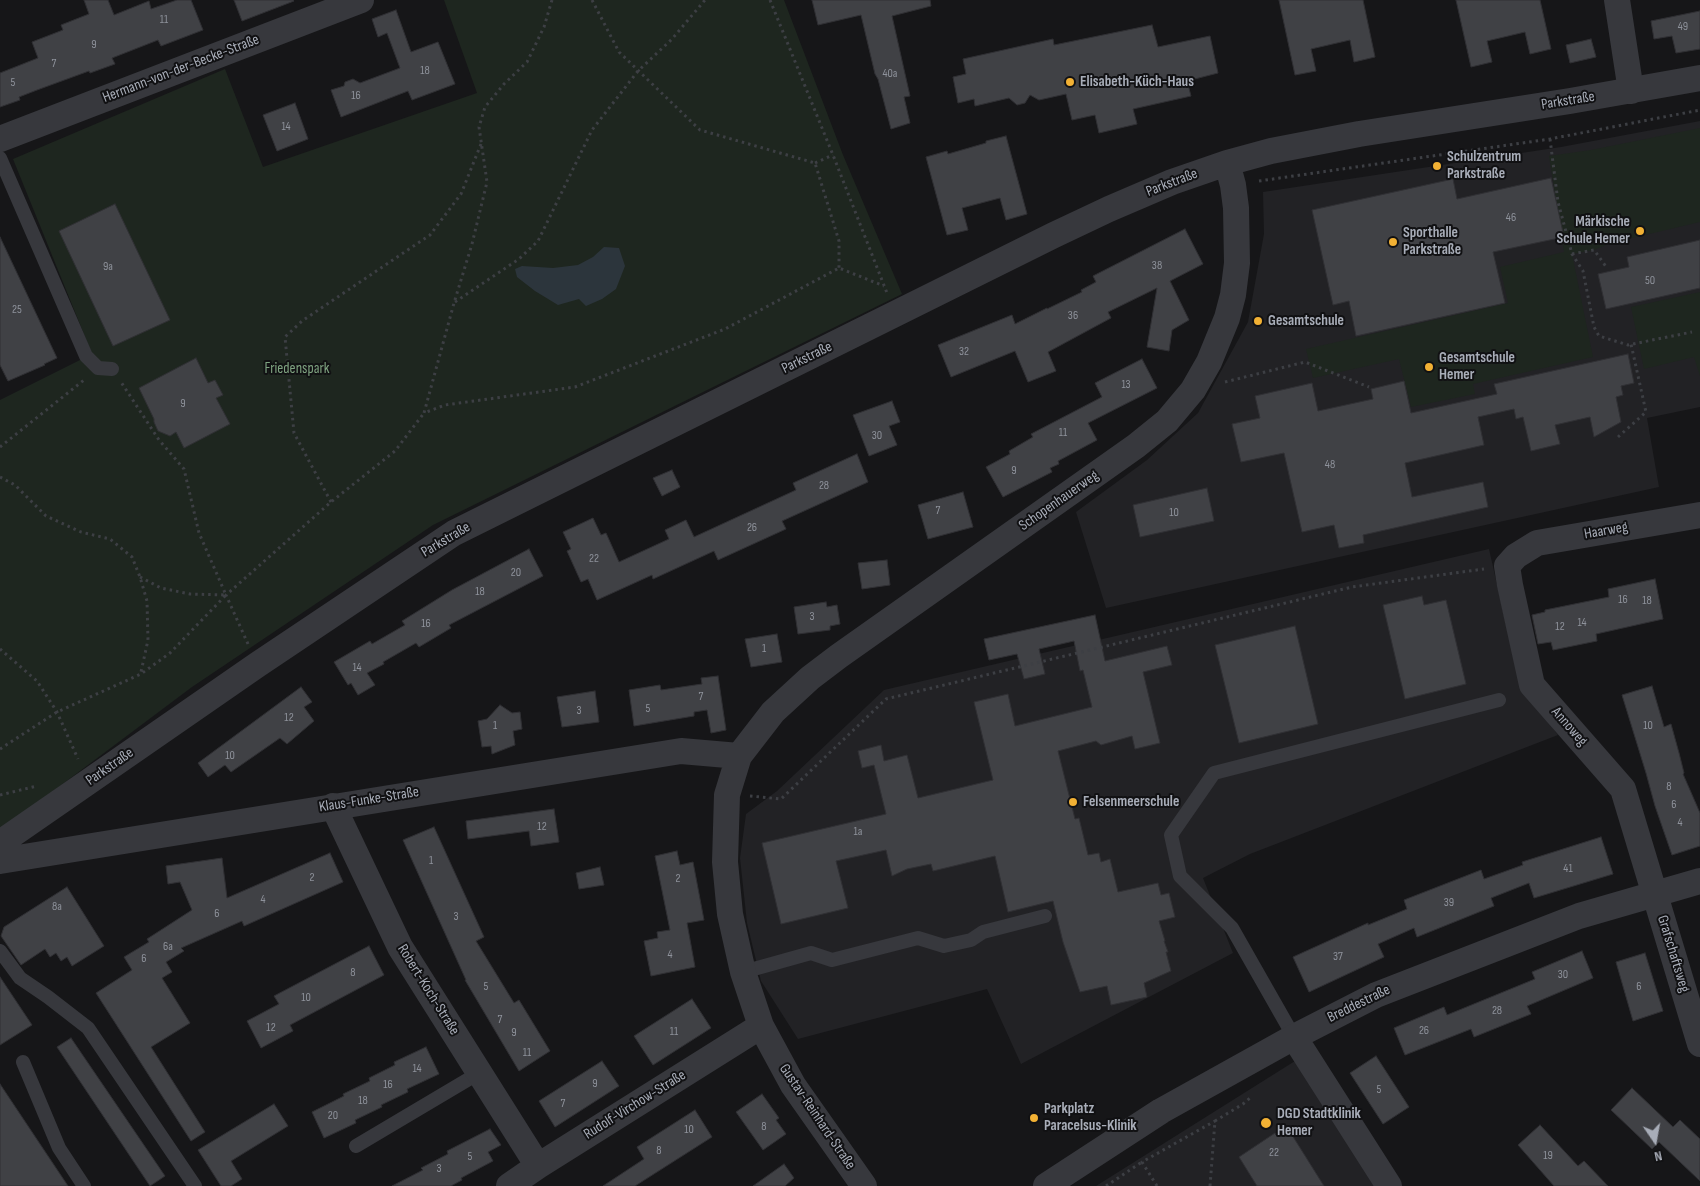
<!DOCTYPE html>
<html>
<head>
<meta charset="utf-8">
<style>
	body { margin:0 }
	#map { position:relative; width:1700px; height:1186px; overflow:hidden; background:#161618; font-family:"Sofia Sans Condensed",sans-serif }
	canvas { display:block }
	.north { position:absolute; left:1630px; top:1116px; width:50px; height:50px; -webkit-text-stroke:4px #111113; paint-order:stroke; rotate:168deg; font-size:14px; font-weight:700; line-height:20px; text-align:center; color:#a8adb8 }
	.north::after { content:''; display:block; margin:auto; width:18px; height:22px; background:#a8adb8; clip-path:polygon(50% 0,100% 100%,50% 72%,0 100%) }
</style>
</head>
<body>
<div id="map">
<canvas width="1700" height="1186"></canvas>
<div class="north">N</div>
</div>
<script>
const ctx = document.querySelector('canvas').getContext('2d');
ctx.lineJoin = 'round';
function fill(path, color) {
  ctx.fillStyle = color;
  ctx.fill(path, 'evenodd');
}
function toPath(rows) {
  const path = new Path2D();
  for (const r of rows) {
    path.moveTo(r[0], r[1]);
    for (let i = 2; i < r.length; i += 2) path.lineTo(r[i], r[i + 1]);
  }
  return path;
}
function stroke(path, color, width, dash) {
  ctx.strokeStyle = color;
  ctx.lineWidth = width;
  ctx.lineCap = dash ? 'butt' : 'round';
  ctx.setLineDash(dash || []);
  ctx.stroke(path);
}
function write(font, color, halo, rows, align = 'center') {
  ctx.font = font + ' "Sofia Sans Condensed",sans-serif';
  ctx.lineWidth = 4;
  ctx.setLineDash([]);
  ctx.textBaseline = 'middle';
  ctx.strokeStyle = halo;
  ctx.fillStyle = color;
  for (const [text, x, y, turn = 0] of rows) {
    ctx.save();
    ctx.translate(x, y);
    ctx.rotate((+turn || 0) * Math.PI / 180);
    ctx.textAlign = isNaN(turn) ? turn : align;
    if (halo) ctx.strokeText(text, 0, 0);
    ctx.fillText(text, 0, 0);
    ctx.restore();
  }
}
fill(toPath([
	[1700,121,1700,407,1647,418,1659,487,1106,608,1076,512,1147,460,1198,413,1248,322,1264,234,1263,192,1561,147],
	[1489,549,1519,682,1558,735,1250,854,1203,878,1233,953,1021,1064,987,989,798,1039,761,981,747,923,740,858,746,814,777,791,884,690],
	[1295,1061,1379,1186,1096,1186]
]), '#222225');
fill(toPath([
	[444,0,784,0,843,155,902,294,433,525,192,687,0,831,0,400,92,354,13,159,225,69,263,167,477,93],
	[1700,128,1700,222,1611,243,1594,250,1572,254,1593,357,1473,384,1475,394,1411,407,1399,359,1313,378,1306,349,1508,303,1500,267,1564,252,1549,156,1591,150],
	[1700,292,1700,376,1694,357,1644,369,1631,307]
]), '#1e261f');
fill(toPath([
	[604,247,619,248,625,266,616,289,602,299,586,306,579,299,558,305,535,291,517,277,515,269,522,266,553,268,578,265,593,257]
]), '#2c353c');
const building = toPath([
	[84,0,108,0,114,15,149,1,151,9,177,0,191,0,203,30,161,46,158,40,112,58,115,64,90,73,89,71,37,90,19,97,20,100,0,107,0,73,38,58,32,42,63,30,61,25,89,14,84,0],
	[234,0,293,0,294,1,242,21,234,0],
	[812,0,930,0,931,6,892,16,910,96,904,97,910,123,891,129,878,79,875,74,861,15,818,25,812,0],
	[1279,0,1363,0,1375,57,1354,62,1350,40,1311,49,1316,71,1295,75,1279,0],
	[1456,0,1540,0,1551,49,1530,54,1525,32,1487,41,1492,62,1471,67,1456,0],
	[396,10,411,52,438,42,455,84,412,100,408,91,341,117,331,90,344,86,345,82,353,79,360,83,400,68,387,33,378,37,372,19,396,10],
	[1700,11,1700,49,1676,53,1672,36,1654,39,1651,21,1700,11],
	[1152,25,1158,47,1210,36,1218,73,1187,81,1191,96,1133,109,1137,124,1099,133,1095,115,1072,120,1066,94,1039,100,1030,95,1025,103,1017,105,1009,98,975,106,974,99,958,103,953,77,966,74,963,59,1053,39,1054,45,1152,25],
	[1591,39,1596,57,1570,63,1566,45,1591,39],
	[295,103,308,139,277,151,263,115,295,103],
	[1006,136,1027,214,1006,220,1000,198,962,208,968,230,947,235,926,157,947,151,948,154,986,143,986,141,1006,136],
	[1551,178,1564,237,1493,252,1505,303,1356,336,1349,301,1333,305,1312,210,1453,179,1457,199,1551,178],
	[115,204,170,320,113,346,59,231,115,204],
	[1185,229,1203,264,1170,281,1189,320,1172,330,1169,351,1147,347,1157,288,1108,312,1111,318,1048,352,1056,371,1028,382,1015,351,951,377,938,345,1012,315,1015,324,1047,308,1047,309,1082,292,1081,290,1096,282,1093,276,1185,229],
	[0,237,57,358,44,364,45,365,8,381,0,365,0,237],
	[1700,240,1700,288,1606,309,1598,274,1629,267,1627,257,1700,240],
	[1628,354,1634,383,1621,386,1623,395,1616,397,1621,422,1594,437,1590,417,1555,425,1560,444,1531,451,1523,417,1516,419,1514,409,1478,417,1484,445,1405,463,1412,497,1483,482,1488,507,1363,535,1364,543,1339,548,1334,525,1302,532,1284,453,1241,462,1232,424,1260,418,1255,396,1312,383,1318,411,1373,399,1371,389,1404,381,1411,413,1497,394,1494,384,1628,354],
	[196,358,208,383,215,380,223,395,216,398,230,424,184,448,176,432,170,436,158,431,154,422,154,419,139,388,196,358],
	[1142,359,1157,388,1088,423,1097,440,1058,461,1059,464,1050,468,1052,472,1003,497,986,467,1010,454,1009,451,1033,437,1031,434,1102,397,1095,383,1142,359],
	[892,401,900,422,889,426,897,445,869,456,853,415,892,401],
	[857,454,868,482,782,521,786,529,718,560,714,551,653,579,652,575,597,600,588,579,581,582,567,551,571,549,563,532,593,518,601,535,606,533,619,562,669,539,665,530,686,520,694,537,796,490,793,483,857,454],
	[672,470,680,487,662,496,653,478,672,470],
	[1207,488,1214,521,1140,537,1133,505,1207,488],
	[963,492,973,527,928,539,918,505,963,492],
	[529,549,543,576,449,625,451,628,419,647,416,643,383,662,384,664,367,673,375,685,358,695,351,683,348,685,334,662,370,641,372,644,405,625,402,621,452,590,529,549],
	[887,560,890,585,862,589,858,563,887,560],
	[1655,579,1663,619,1596,634,1597,641,1553,650,1551,642,1538,644,1532,615,1545,612,1545,610,1609,597,1608,589,1655,579],
	[1422,596,1424,605,1446,600,1466,684,1405,699,1383,605,1422,596],
	[826,602,827,607,837,605,840,624,830,626,830,630,798,634,794,607,826,602],
	[1095,615,1105,661,1167,646,1172,665,1143,672,1160,743,1135,749,1132,736,1101,745,1096,741,1058,751,1075,819,1079,818,1088,855,1099,853,1101,862,1110,859,1118,892,1158,883,1161,895,1169,893,1175,917,1159,921,1165,941,1164,941,1168,952,1166,952,1171,971,1144,983,1147,997,1111,1005,1107,986,1080,992,1063,942,1053,901,1008,912,995,856,933,871,931,864,907,869,892,876,886,850,836,861,848,908,781,924,762,843,886,814,874,765,862,768,858,751,881,745,884,761,907,755,918,798,993,780,974,702,1008,694,1015,726,1092,707,1083,670,1080,671,1074,641,1039,649,1045,674,1024,679,1017,654,989,660,984,639,1095,615],
	[1295,626,1318,724,1239,743,1215,645,1295,626],
	[777,634,782,662,751,667,745,639,777,634],
	[718,676,726,730,711,733,707,710,694,712,694,716,634,726,629,690,660,685,661,690,702,684,701,678,718,676],
	[1652,686,1664,727,1671,724,1679,753,1684,773,1683,774,1700,813,1700,846,1672,855,1655,806,1646,773,1622,695,1652,686],
	[301,687,312,702,304,707,314,721,287,744,280,738,231,772,225,765,208,777,198,763,301,687],
	[595,691,599,722,562,727,557,697,595,691],
	[500,705,512,713,520,712,522,729,513,731,515,745,492,754,491,746,482,747,478,721,487,719,500,705],
	[554,809,559,842,531,846,529,831,468,839,466,821,554,809],
	[434,827,484,937,476,941,514,1003,519,1000,550,1051,519,1071,465,980,466,980,403,840,434,827],
	[1601,837,1613,874,1534,898,1529,883,1491,898,1494,906,1417,937,1414,928,1378,944,1384,957,1309,992,1293,957,1368,923,1368,925,1407,909,1404,900,1481,870,1484,879,1523,865,1522,862,1601,837],
	[677,851,680,865,693,862,704,920,687,923,695,967,651,976,644,941,658,938,657,932,670,930,655,856,677,851],
	[330,853,343,882,244,926,242,921,181,948,184,951,166,962,172,972,162,978,190,1023,151,1047,205,1132,191,1141,96,993,132,970,124,957,149,942,147,939,192,910,180,882,168,884,166,866,222,858,227,898,330,853],
	[600,867,604,885,579,889,576,873,600,867],
	[67,887,104,946,72,966,67,957,61,961,56,953,50,957,45,949,21,965,1,936,4,927,67,887],
	[369,946,384,975,290,1025,293,1031,261,1048,247,1021,279,1004,274,996,369,946],
	[1582,951,1593,978,1527,1006,1531,1014,1474,1037,1471,1029,1405,1055,1394,1028,1444,1007,1447,1015,1535,979,1532,972,1582,951],
	[1645,953,1663,1011,1633,1021,1616,962,1645,953],
	[0,977,32,1025,0,1045,0,977],
	[692,999,711,1028,653,1065,634,1036,692,999],
	[71,1038,165,1176,150,1186,57,1047,71,1038],
	[426,1047,439,1074,407,1089,408,1092,381,1105,382,1107,355,1120,356,1123,324,1138,312,1112,344,1096,343,1094,370,1081,369,1078,395,1065,394,1062,426,1047],
	[1376,1056,1409,1107,1383,1124,1350,1073,1376,1056],
	[602,1061,619,1086,555,1127,539,1101,602,1061],
	[0,1084,68,1186,0,1186,0,1084],
	[1632,1088,1673,1127,1680,1120,1700,1139,1700,1181,1659,1142,1652,1149,1611,1110,1632,1088],
	[762,1094,779,1118,776,1120,786,1134,763,1150,736,1112,762,1094],
	[274,1104,288,1126,231,1161,242,1179,231,1186,221,1186,198,1150,274,1104],
	[695,1110,712,1137,635,1186,603,1186,644,1159,637,1147,695,1110],
	[1540,1125,1578,1166,1584,1161,1608,1186,1554,1186,1518,1145,1540,1125],
	[1287,1127,1324,1186,1257,1186,1239,1157,1275,1133,1276,1135,1287,1127],
	[490,1129,501,1145,488,1152,493,1161,461,1178,462,1180,451,1186,392,1186,423,1170,421,1168,448,1154,447,1151,490,1129],
	[784,1164,794,1178,785,1186,753,1186,784,1164]
]);
fill(building, '#404145');
stroke(building, '#303034', 1);
stroke(toPath([
	[552,0,544,27,527,62,504,84,485,107,479,127,487,182,472,244,454,303,424,413,445,405,575,387,725,329,839,268,884,286],
	[592,0,619,52,700,130,815,163,839,241,839,268],
	[770,0,833,155,887,293],
	[1550,139,1558,202,1572,254,1583,271,1594,327,1599,336,1628,345,1692,332],
	[815,163,833,155],
	[1259,181,1550,139,1700,110],
	[1572,254,1594,250,1607,268],
	[455,302,519,259,538,241,592,130,638,71,672,39,705,0],
	[1225,382,1305,362,1369,387],
	[1618,437,1646,412,1631,344],
	[0,447,84,380],
	[0,477,15,485,46,516,81,532,110,539,132,557,140,577,147,601,148,640,141,672],
	[331,502,294,433,285,337,302,321,430,235,461,194,481,144],
	[140,577,161,588,190,594,226,595],
	[248,644,226,595,331,502,395,451,424,413],
	[0,649,37,681,57,712,78,759],
	[0,749,57,712,141,674,170,653,226,595,199,533,184,469,159,440,121,382],
	[0,795,37,786],
	[750,796,781,799,886,699,1352,587,1484,569],
	[1106,1186,1142,1162],
	[1157,1186,1142,1162,1215,1121],
	[1210,1186,1215,1121,1243,1104,1250,1098]
]), '#3d3f44', 3, [2.5, 4]);
stroke(toPath([
	[0,158,86,356,98,368,112,369],
	[0,951,20,978,48,997,88,1028,195,1186],
	[743,972,811,953,832,960,918,938,944,946,971,940,983,932,1045,916],
	[1294,1037,1232,928,1180,876,1171,835,1214,773,1499,700],
	[23,1062,59,1148,84,1186],
	[356,1146,479,1073]
]), '#37383d', 14);
stroke(toPath([
	[1617,0,1631,91],
	[0,139,361,0],
	[1700,515,1537,543,1516,556,1507,566,1510,585,1532,685,1623,789,1700,1044],
	[333,806,400,947,538,1166],
	[0,843,257,665,454,533,1054,235,1109,209,1172,182,1227,163,1271,151,1359,134,1570,101,1700,78],
	[0,861,681,751,739,756],
	[1294,1037,1389,1186],
	[509,1186,538,1166,761,1026],
	[864,1186,793,1085,761,1026,743,972,730,914,725,862,727,795,739,756,773,712,810,678,839,656,1136,446,1167,421,1193,390,1209,362,1227,318,1233,295,1237,263,1236,208,1233,185,1227,163],
	[1046,1186,1161,1111,1294,1037,1376,995,1579,916,1700,881]
]), '#37383d', 26);
for (const [x, y, r, color] of [
	[1070,82,5,"#f2b134"],
	[1437,166,5,"#f2b134"],
	[1640,231,5,"#f2b134"],
	[1393,242,5,"#f2b134"],
	[1258,321,5,"#f2b134"],
	[1429,367,5,"#f2b134"],
	[1073,802,5,"#f2b134"],
	[1034,1118,5,"#f2b134"],
	[1266,1123,6,"#f2b134"]
]) {
  const dot = new Path2D();
  dot.arc(x, y, r, 0, 2 * Math.PI);
  ctx.fillStyle = color;
  ctx.fill(dot);
  stroke(dot, '#111113', 2);
}
write('12px', '#8e929b', null, [
	["11",164,20],
	["49",1683,27],
	["9",94,45],
	["7",54,64],
	["18",425,71],
	["40a",890,74],
	["5",13,83],
	["16",356,96],
	["14",286,127],
	["46",1511,218],
	["38",1157,266],
	["9a",108,267],
	["50",1650,281],
	["25",17,310],
	["36",1073,316],
	["32",964,352],
	["13",1126,385],
	["9",183,404],
	["11",1063,433],
	["30",877,436],
	["48",1330,465],
	["9",1014,471],
	["28",824,486],
	["7",938,511],
	["10",1174,513],
	["26",752,528],
	["22",594,559],
	["20",516,573],
	["18",480,592],
	["16",1623,600],
	["18",1647,601],
	["3",812,617],
	["14",1582,623],
	["16",426,624],
	["12",1560,627],
	["1",764,649],
	["14",357,668],
	["7",701,697],
	["5",648,709],
	["3",579,711],
	["12",289,718],
	["1",495,726],
	["10",1648,726],
	["10",230,756],
	["8",1669,787],
	["6",1674,805],
	["4",1680,823],
	["12",542,827],
	["1a",858,832],
	["1",431,861],
	["41",1568,869],
	["2",312,878],
	["2",678,879],
	["4",263,900],
	["39",1449,903],
	["8a",57,907],
	["6",217,914],
	["3",456,917],
	["6a",168,947],
	["4",670,955],
	["37",1338,957],
	["6",144,959],
	["8",353,973],
	["30",1563,975],
	["5",486,987],
	["6",1639,987],
	["10",306,998],
	["28",1497,1011],
	["7",500,1020],
	["12",271,1028],
	["26",1424,1031],
	["11",674,1032],
	["9",514,1033],
	["11",527,1053],
	["14",417,1069],
	["9",595,1084],
	["16",388,1085],
	["5",1379,1090],
	["18",363,1101],
	["7",563,1104],
	["20",333,1116],
	["8",764,1127],
	["10",689,1130],
	["8",659,1151],
	["22",1274,1153],
	["19",1548,1156],
	["5",470,1157],
	["3",439,1169]
]);
write('15px', '#a8adb8', '#111113', [
	["Hermann-von-der-Becke-Straße",181,69,-21],
	["Parkstraße",1568,101,-9],
	["Parkstraße",1172,183,-21],
	["Parkstraße",807,358,-26],
	["Schopenhauerweg",1059,501,-35],
	["Haarweg",1606,531,-10],
	["Parkstraße",446,540,-31],
	["Annoweg",1569,727,49],
	["Parkstraße",110,767,-35],
	["Klaus-Funke-Straße",369,800,-9],
	["Grafschaftsweg",1673,954,73],
	["Robert-Koch-Straße",428,990,58],
	["Breddestraße",1359,1004,-26],
	["Rudolf-Virchow-Straße",635,1105,-32],
	["Gustav-Reinhard-Straße",817,1117,56]
]);
write('bold 15px', '#a8adb8', '#111113', [
	["Elisabeth-Küch-Haus",1080,82],
	["Schulzentrum",1447,157],
	["Parkstraße",1447,174],
	["Märkische",1630,222,"right"],
	["Schule Hemer",1630,239,"right"],
	["Sporthalle",1403,233],
	["Parkstraße",1403,250],
	["Gesamtschule",1268,321],
	["Gesamtschule",1439,358],
	["Hemer",1439,375],
	["Felsenmeerschule",1083,802],
	["Parkplatz",1044,1109],
	["Paracelsus-Klinik",1044,1126],
	["DGD Stadtklinik",1277,1114],
	["Hemer",1277,1131]
], 'left');
write('15px', '#7fa381', '#111113', [
	["Friedenspark",297,369]
]);
</script>
</body>
</html>
